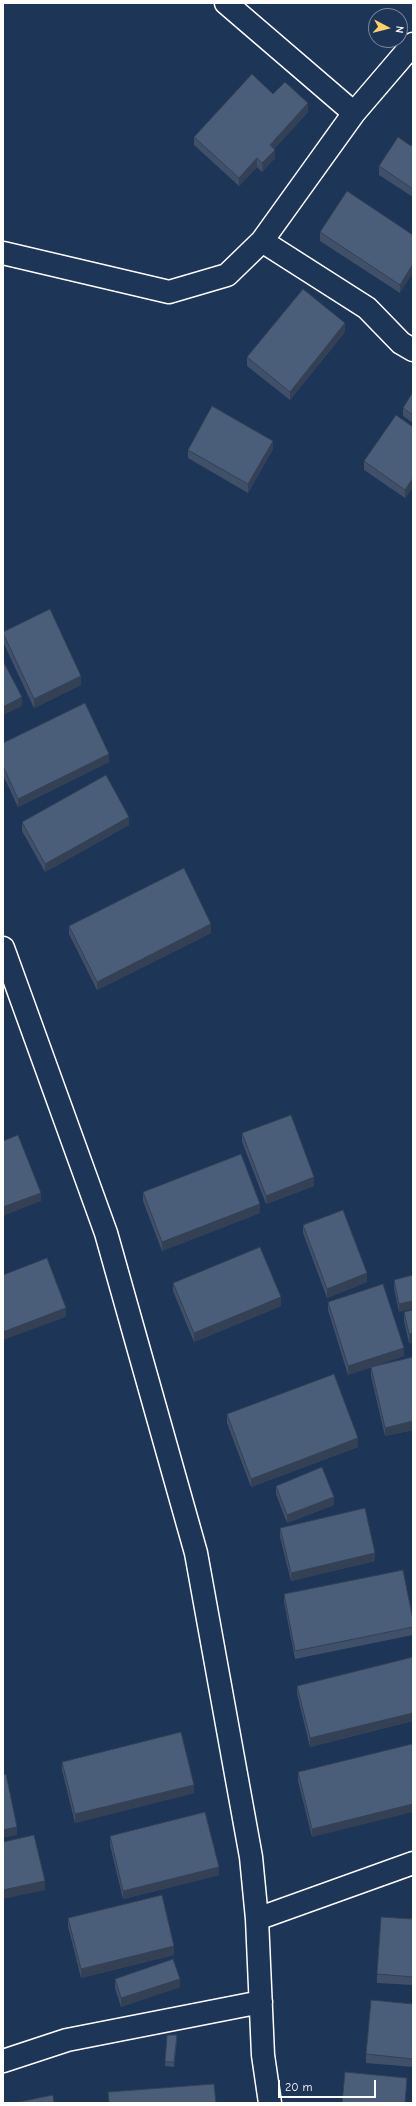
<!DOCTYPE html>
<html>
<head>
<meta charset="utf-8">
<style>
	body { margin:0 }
	#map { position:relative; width:416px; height:2106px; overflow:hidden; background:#1d3557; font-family:"Comic Neue",sans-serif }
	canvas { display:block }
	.frame { position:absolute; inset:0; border:4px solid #fff; pointer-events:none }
	.north { position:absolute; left:368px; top:8px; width:40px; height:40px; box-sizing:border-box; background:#1d3557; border:1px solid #77869a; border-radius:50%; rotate:97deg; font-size:11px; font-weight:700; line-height:16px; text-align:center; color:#fff }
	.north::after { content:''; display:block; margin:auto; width:14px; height:18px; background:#ffd166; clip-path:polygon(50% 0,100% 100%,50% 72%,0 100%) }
	.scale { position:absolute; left:278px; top:2080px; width:98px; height:18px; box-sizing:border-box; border:2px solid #fff; border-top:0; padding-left:5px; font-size:12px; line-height:14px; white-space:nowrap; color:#fff; -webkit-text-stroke:3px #1d3557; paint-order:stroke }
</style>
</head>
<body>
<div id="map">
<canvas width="416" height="2106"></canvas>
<div class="frame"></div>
<div class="north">N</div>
<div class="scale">20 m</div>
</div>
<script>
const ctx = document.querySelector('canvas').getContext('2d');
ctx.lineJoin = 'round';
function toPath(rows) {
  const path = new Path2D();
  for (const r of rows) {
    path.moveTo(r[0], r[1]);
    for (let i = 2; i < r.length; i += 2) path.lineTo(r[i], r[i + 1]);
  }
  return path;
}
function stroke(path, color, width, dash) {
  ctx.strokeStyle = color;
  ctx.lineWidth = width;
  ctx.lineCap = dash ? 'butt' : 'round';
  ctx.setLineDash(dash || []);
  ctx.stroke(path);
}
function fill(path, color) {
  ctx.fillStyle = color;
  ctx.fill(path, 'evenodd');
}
const minor = toPath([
	[226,3,354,113],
	[262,241,367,308,401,343,413,350],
	[3,253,169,292,227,275,262,241,354,113,413,44],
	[3,948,106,1233,196,1553,251,1857,257,1919,263,2055,270,2103],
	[257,1919,413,1863],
	[3,2061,67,2040,261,2002]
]);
stroke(minor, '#fff', 25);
stroke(minor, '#1d3557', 22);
fill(toPath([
	[273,94,308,112,274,149,275,158,262,172,257,167,239,186,194,145,194,137],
	[413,143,413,197,379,175,379,166,411,146],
	[320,232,413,235,400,293,320,241],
	[345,332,290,400,247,366,247,357],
	[413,392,413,423,403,416,403,408],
	[413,427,413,487,405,498,364,470,364,461],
	[273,449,248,493,188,458,188,450],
	[3,632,81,685,34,708,3,642],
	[3,743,109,762,18,807,3,775],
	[22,822,129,825,45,872,22,831],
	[69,926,211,933,97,990,69,934],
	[242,1133,314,1186,266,1204,242,1142],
	[143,1192,260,1213,162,1251,143,1201],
	[303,1225,367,1282,327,1298,303,1233],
	[413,1275,399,1312,394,1288,394,1280],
	[173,1283,281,1306,194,1342,173,1291],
	[328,1302,404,1356,348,1375,328,1310],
	[413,1310,413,1342,409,1343,404,1321,404,1312],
	[413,1357,413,1430,385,1436,371,1376,371,1367],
	[227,1414,358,1447,251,1487,227,1423],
	[276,1486,334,1505,287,1523,276,1494],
	[280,1528,375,1561,291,1581,280,1537],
	[284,1594,413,1620,413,1635,295,1659,284,1602],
	[413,1657,413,1721,310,1747,297,1694,297,1686],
	[413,1749,312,1837,298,1781,298,1772],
	[62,1762,194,1793,75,1823,62,1770],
	[110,1836,219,1875,123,1899,110,1845],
	[68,1918,174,1955,81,1978,68,1926],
	[413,1919,413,1985,377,1983,377,1974],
	[115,1979,180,1987,121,2007,115,1988],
	[413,2004,413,2067,366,2063,366,2054],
	[177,2040,174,2067,165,2066,165,2062]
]), '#405068');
fill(toPath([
	[308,103,308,112,270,153,270,145],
	[275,150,275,158,262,172,262,163],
	[257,158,257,167,239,186,239,178],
	[413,264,413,273,400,293,400,285],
	[345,323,345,332,290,400,290,392],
	[273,441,273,449,248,493,248,484],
	[413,478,413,487,405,498,405,490],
	[81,676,81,685,34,708,34,699],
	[22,697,22,706,3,715,3,707],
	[109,754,109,762,18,807,18,799],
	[129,817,129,825,45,872,45,864],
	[211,924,211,933,97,990,97,982],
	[314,1177,314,1186,266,1204,266,1196],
	[41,1193,41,1201,3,1216,3,1207],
	[260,1204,260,1213,162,1251,162,1242],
	[367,1273,367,1282,327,1298,327,1289],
	[281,1297,281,1306,194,1342,194,1333],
	[413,1301,413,1309,399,1312,399,1304],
	[66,1308,66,1317,3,1340,3,1332],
	[413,1333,413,1342,409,1343,409,1334],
	[404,1348,404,1356,348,1375,348,1366],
	[413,1421,413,1430,385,1436,385,1428],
	[358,1438,358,1447,251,1487,251,1479],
	[334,1497,334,1505,287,1523,287,1515],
	[375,1553,375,1561,291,1581,291,1573],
	[413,1713,413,1721,310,1747,310,1738],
	[194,1785,194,1793,75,1823,75,1814],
	[413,1804,413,1812,312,1837,312,1829],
	[17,1827,17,1835,3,1838,3,1830],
	[219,1867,219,1875,123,1899,123,1891],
	[45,1881,45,1890,3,1899,3,1890],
	[174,1946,174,1955,81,1978,81,1969],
	[180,1979,180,1987,121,2007,121,1998]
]), '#344155');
const building = toPath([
	[252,74,273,94,285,82,308,103,270,145,275,150,262,163,257,158,239,178,194,137,252,74],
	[398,137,411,146,413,143,413,189,379,166,398,137],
	[347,191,413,235,413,264,400,285,320,232,347,191],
	[303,289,345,323,290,392,247,357,303,289],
	[413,392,413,415,403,408,413,392],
	[212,406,273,441,248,484,188,450,212,406],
	[396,415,413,427,413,478,405,490,364,461,396,415],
	[50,609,81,676,34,699,3,633,3,632,50,609],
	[3,661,22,697,3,707,3,661],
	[85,703,109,754,18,799,3,766,3,743,85,703],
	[106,775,129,817,45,864,22,822,106,775],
	[184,868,211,924,97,982,69,926,184,868],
	[291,1115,314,1177,266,1196,242,1133,291,1115],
	[18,1135,41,1193,3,1207,3,1141,18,1135],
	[241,1154,260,1204,162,1242,143,1192,241,1154],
	[343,1210,367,1273,327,1289,303,1225,343,1210],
	[260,1247,281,1297,194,1333,173,1283,260,1247],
	[47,1258,66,1308,3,1332,3,1275,47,1258],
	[413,1275,413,1301,399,1304,394,1280,413,1275],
	[383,1284,404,1348,348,1366,328,1302,383,1284],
	[413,1310,413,1333,409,1334,404,1312,413,1310],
	[413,1357,413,1421,385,1428,371,1367,413,1357],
	[334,1374,358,1438,251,1479,227,1414,334,1374],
	[322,1467,334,1497,287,1515,276,1486,322,1467],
	[365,1508,375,1553,291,1573,280,1528,365,1508],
	[403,1570,413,1620,413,1627,295,1651,284,1594,403,1570],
	[413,1657,413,1713,310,1738,297,1686,413,1657],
	[181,1732,194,1785,75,1814,62,1762,181,1732],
	[412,1744,413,1749,413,1804,312,1829,298,1772,412,1744],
	[6,1774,17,1827,3,1830,3,1775,6,1774],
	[205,1812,219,1867,123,1891,110,1836,205,1812],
	[34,1835,45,1881,3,1890,3,1842,34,1835],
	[162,1895,174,1946,81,1969,68,1918,162,1895],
	[381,1917,413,1919,413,1977,377,1974,381,1917],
	[173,1959,180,1979,121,1998,115,1979,173,1959],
	[371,2000,413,2004,413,2059,366,2054,371,2000],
	[167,2035,177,2035,174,2062,165,2062,167,2035],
	[345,2072,407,2078,405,2103,342,2103,345,2072],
	[214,2084,216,2103,109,2103,108,2092,214,2084],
	[53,2095,54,2103,14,2103,53,2095]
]);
fill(building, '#4a5d79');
stroke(building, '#344155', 1);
</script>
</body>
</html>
